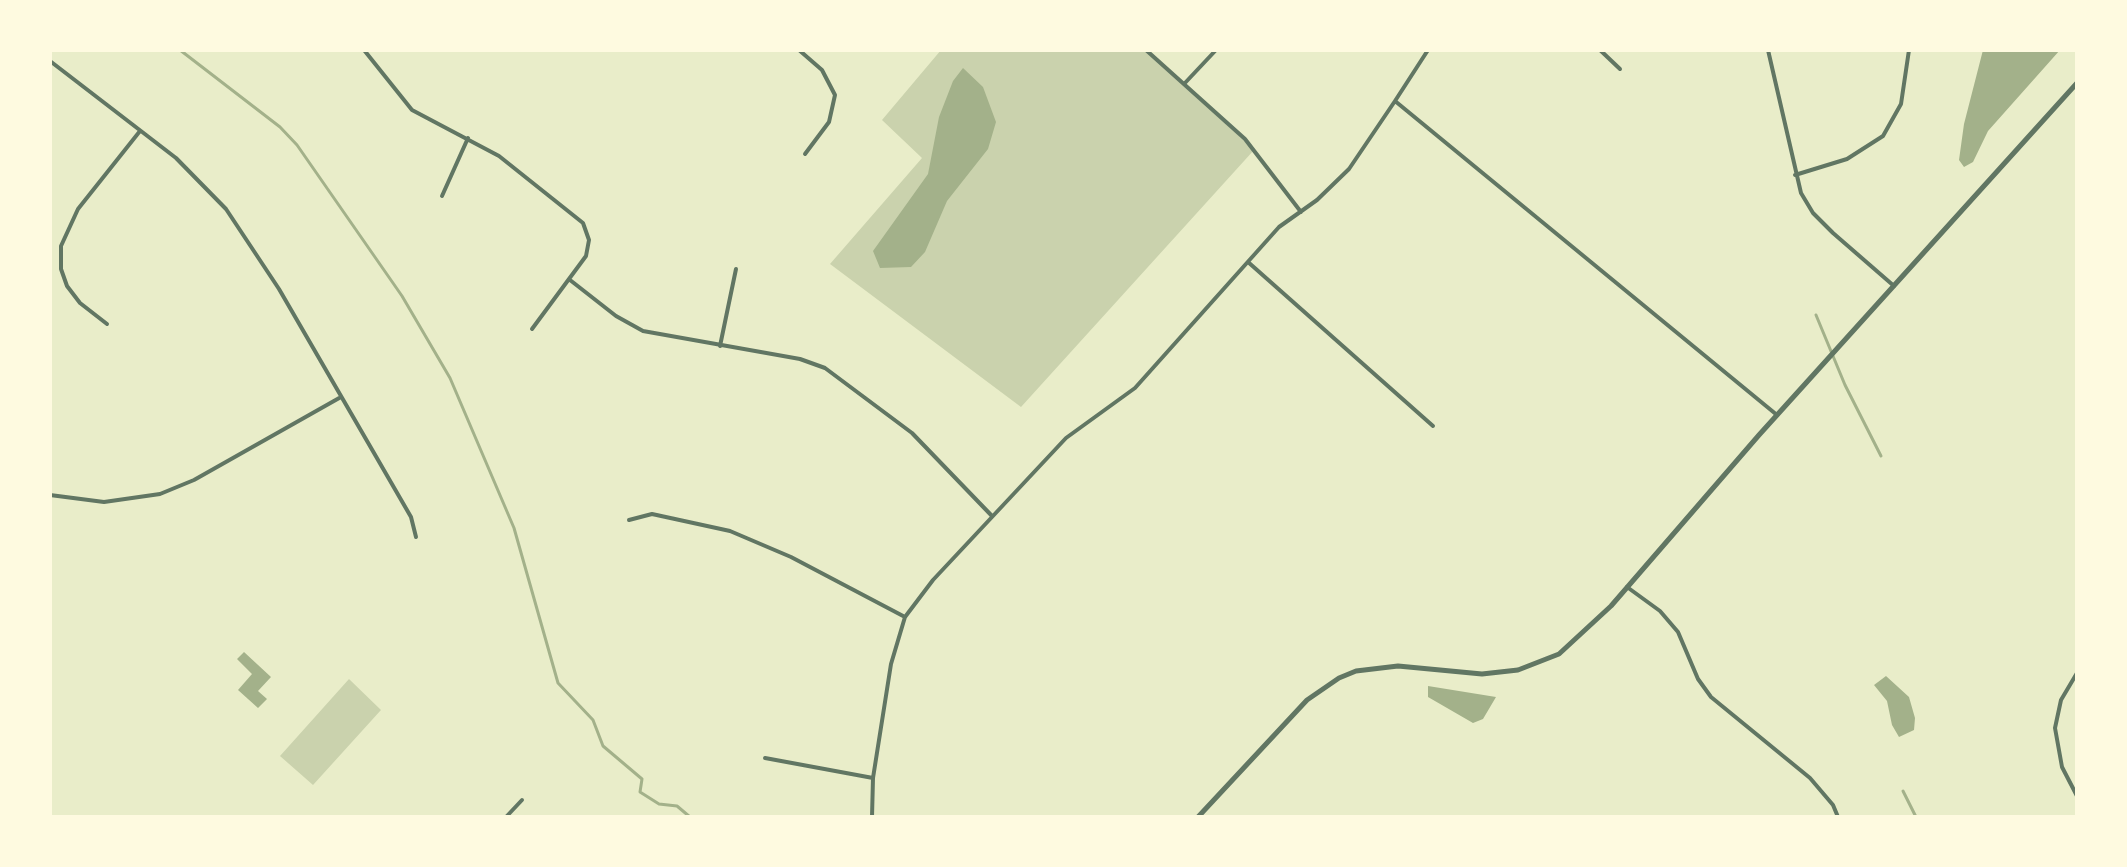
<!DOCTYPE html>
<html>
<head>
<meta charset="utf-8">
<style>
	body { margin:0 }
	#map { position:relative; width:2127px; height:867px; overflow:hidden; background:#e9edc9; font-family:"Work Sans",sans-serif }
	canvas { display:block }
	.frame { position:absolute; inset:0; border:52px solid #fefae0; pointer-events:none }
</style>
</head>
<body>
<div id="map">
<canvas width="2127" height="867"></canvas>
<div class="frame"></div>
</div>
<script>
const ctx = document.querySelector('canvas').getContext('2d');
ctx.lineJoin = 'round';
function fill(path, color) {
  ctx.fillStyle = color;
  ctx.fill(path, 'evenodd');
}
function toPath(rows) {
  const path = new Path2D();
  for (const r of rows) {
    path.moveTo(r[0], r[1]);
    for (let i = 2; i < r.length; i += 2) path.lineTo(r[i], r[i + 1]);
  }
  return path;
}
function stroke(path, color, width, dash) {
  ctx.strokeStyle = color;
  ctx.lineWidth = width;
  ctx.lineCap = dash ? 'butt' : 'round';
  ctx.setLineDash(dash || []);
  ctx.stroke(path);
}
fill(toPath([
	[941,50,1146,50,1254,150,1021,407,830,264,922,158,882,120],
	[349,679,381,710,313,785,280,756]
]), '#cad2ad');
fill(toPath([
	[1983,50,2060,50,1988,131,1973,162,1964,167,1959,160,1964,124],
	[963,68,983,87,996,122,988,149,947,201,925,252,911,267,880,268,873,251,928,174,939,117,953,81],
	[244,652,271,677,258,691,267,699,258,708,238,690,252,674,237,659],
	[1886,676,1909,697,1915,718,1914,730,1899,737,1892,725,1887,701,1874,685],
	[1428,686,1496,697,1483,719,1473,723,1428,697]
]), '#a3b18a');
stroke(toPath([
	[180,50,280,127,297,145,402,296,450,378,514,528,558,683,593,720,603,746,642,779,640,792,659,804,677,806,690,817],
	[1816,315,1845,385,1881,456],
	[1903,791,1916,817]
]), '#a3b18a', 3);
stroke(toPath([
	[364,50,412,110,499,156,583,223,589,240,586,256,532,329],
	[799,50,822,70,835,95,829,122,805,154],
	[1146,50,1245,139,1301,212],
	[1428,50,1395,101,1777,415],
	[1600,50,1620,69],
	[1768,50,1801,193,1813,213,1833,233,1894,286],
	[50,61,176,158,226,209,279,289,374,453,411,517,416,537],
	[1184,84,1216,50],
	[1795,175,1847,159,1883,136,1901,104,1909,50],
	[442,196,468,138],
	[1248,262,1433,426],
	[570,280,616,316,643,331,800,359,825,368,912,433,992,516],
	[107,324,80,303,67,286,61,269,61,246,78,209,140,131],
	[720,346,736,269],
	[50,495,104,502,160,494,194,480,341,397],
	[629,520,652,514,730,531,791,557,905,617],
	[1627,587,1660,611,1678,632,1698,679,1711,697,1810,778,1833,805,1838,817],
	[2077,673,2061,700,2055,728,2062,767,2077,796],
	[765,758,873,778],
	[506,817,522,800],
	[872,817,873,778,891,664,905,617,933,580,1066,438,1135,388,1279,227,1317,200,1349,169,1395,101]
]), '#617663', 4);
stroke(toPath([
	[1198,817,1307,700,1339,678,1356,671,1398,666,1482,674,1518,670,1559,654,1611,606,1759,435,2077,83]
]), '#617663', 5);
</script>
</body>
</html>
